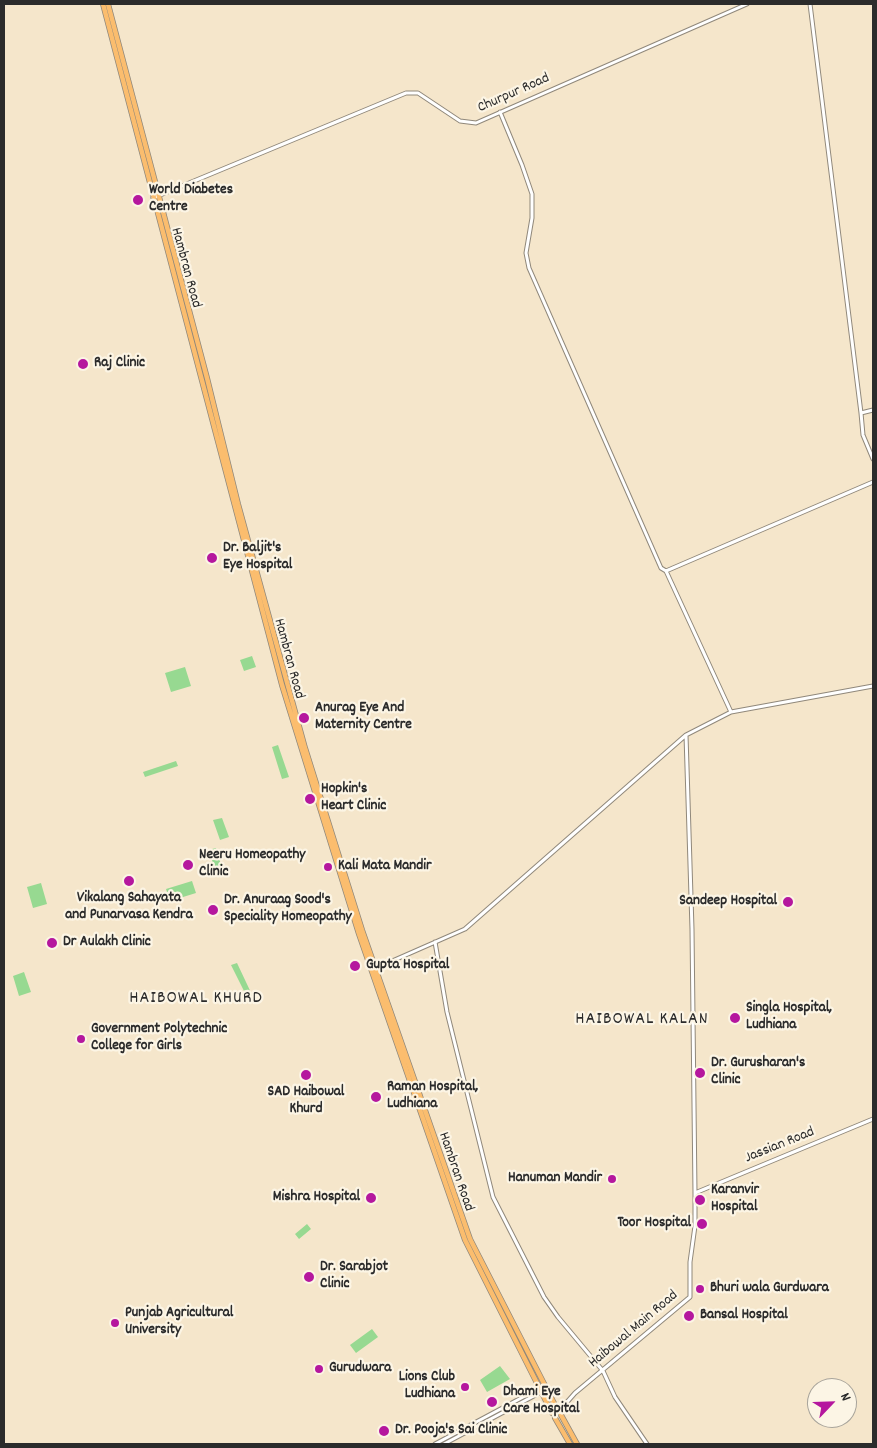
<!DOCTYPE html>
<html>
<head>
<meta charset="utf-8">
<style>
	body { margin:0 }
	#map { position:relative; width:877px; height:1448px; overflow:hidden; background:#f5e6cb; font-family:Dekko,sans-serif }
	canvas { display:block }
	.frame { position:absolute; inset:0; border:5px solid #2b2b2b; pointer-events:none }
	.north { position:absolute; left:807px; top:1378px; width:50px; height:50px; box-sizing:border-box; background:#fcf5e5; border:1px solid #a8a49b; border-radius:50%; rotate:66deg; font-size:14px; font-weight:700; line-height:20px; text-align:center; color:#2b2b2b }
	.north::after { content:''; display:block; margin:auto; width:18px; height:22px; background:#b5179e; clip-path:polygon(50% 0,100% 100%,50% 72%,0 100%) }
</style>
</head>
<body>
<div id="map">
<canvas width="877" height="1448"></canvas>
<div class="frame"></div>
<div class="north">N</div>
</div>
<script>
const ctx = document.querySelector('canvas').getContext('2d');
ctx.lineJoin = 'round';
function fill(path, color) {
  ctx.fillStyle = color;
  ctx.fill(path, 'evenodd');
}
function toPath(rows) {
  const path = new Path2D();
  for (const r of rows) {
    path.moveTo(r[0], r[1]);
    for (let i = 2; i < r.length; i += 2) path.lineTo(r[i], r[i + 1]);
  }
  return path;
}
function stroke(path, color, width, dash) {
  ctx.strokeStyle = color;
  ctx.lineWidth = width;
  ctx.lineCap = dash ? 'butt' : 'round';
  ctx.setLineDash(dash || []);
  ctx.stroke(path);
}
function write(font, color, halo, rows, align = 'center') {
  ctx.font = font + ' Dekko,sans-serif';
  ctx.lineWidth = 4.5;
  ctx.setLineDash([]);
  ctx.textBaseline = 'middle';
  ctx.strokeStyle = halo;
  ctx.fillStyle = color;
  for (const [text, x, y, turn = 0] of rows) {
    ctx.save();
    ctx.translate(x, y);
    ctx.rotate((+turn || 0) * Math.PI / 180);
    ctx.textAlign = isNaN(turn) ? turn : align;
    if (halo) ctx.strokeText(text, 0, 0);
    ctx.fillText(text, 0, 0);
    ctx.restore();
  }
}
fill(toPath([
	[252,656,256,667,244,671,240,660],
	[185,667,191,686,171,692,165,673],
	[278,745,289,777,282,779,272,747],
	[176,761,178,766,145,777,143,772],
	[222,818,229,837,220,840,213,820],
	[216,848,221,865,214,867,209,850],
	[192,881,196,893,170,901,166,889],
	[41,883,47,904,33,908,27,887],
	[237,963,254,999,249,1001,231,965],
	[24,972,31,992,19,996,13,976],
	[307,1224,311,1229,299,1239,295,1234],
	[372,1329,378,1337,356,1353,350,1345],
	[500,1366,510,1379,487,1392,480,1380]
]), '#97d991');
const minor = toPath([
	[810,4,861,413,873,410],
	[500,112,522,165,532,194,532,218,526,253,529,268,661,568,666,571,731,712],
	[153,198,406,93,418,93,460,121,476,123,747,4],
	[861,413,863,435,873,459],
	[666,571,873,482],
	[435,942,447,1012,493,1197,544,1297,558,1317,603,1371,615,1397,647,1444],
	[374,969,465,929,686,735,731,712,873,686],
	[695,1193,873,1119],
	[560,1410,575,1393,690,1297,690,1262,695,1226,695,1193,692,929,686,735],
	[435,1444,540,1388],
	[444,1444,543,1391]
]);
const major = toPath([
	[103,4,282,685,359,934,465,1240,552,1413],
	[108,4,207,378,238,504,305,748,362,930,470,1239,557,1409],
	[561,1415,577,1444],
	[555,1418,570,1444]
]);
stroke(minor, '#90887b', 5);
stroke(major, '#90887b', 6);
stroke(minor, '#fff', 3);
stroke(major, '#fbbd6e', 4.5);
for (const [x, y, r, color] of [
	[138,200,6,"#b5179e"],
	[83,364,6,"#b5179e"],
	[212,558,6,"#b5179e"],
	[304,718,6,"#b5179e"],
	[310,799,6,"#b5179e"],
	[188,865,6,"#b5179e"],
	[328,867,5,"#b5179e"],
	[129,881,6,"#b5179e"],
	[788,902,6,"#b5179e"],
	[213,910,6,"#b5179e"],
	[52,943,6,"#b5179e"],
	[355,966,6,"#b5179e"],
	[735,1018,6,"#b5179e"],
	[81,1039,5,"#b5179e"],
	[700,1073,6,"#b5179e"],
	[306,1075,6,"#b5179e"],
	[376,1097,6,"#b5179e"],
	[612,1179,5,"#b5179e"],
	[371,1198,6,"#b5179e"],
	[700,1200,6,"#b5179e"],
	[702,1224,6,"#b5179e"],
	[309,1277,6,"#b5179e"],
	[700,1289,5,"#b5179e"],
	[689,1316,6,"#b5179e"],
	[115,1323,5,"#b5179e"],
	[319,1369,5,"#b5179e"],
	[465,1387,5,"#b5179e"],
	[492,1402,6,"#b5179e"],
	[384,1431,6,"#b5179e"]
]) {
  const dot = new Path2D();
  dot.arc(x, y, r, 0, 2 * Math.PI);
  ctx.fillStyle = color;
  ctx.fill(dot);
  stroke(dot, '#fcf5e5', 2);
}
write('15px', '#2b2b2b', '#fcf5e5', [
	["Churpur Road",514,94,-24],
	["Hambran Road",185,268,75],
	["Hambran Road",288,659,75],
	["Jassian Road",780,1146,-22],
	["Hambran Road",455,1172,71],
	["Haibowal Main Road",634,1330,-40]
]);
write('bold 15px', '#2b2b2b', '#fcf5e5', [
	["World Diabetes",149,191],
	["Centre",149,208],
	["Raj Clinic",94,364],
	["Dr. Baljit's",223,549],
	["Eye Hospital",223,566],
	["Anurag Eye And",315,709],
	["Maternity Centre",315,726],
	["Hopkin's",321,790],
	["Heart Clinic",321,807],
	["Neeru Homeopathy",199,856],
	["Clinic",199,873],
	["Kali Mata Mandir",338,867],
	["Vikalang Sahayata",129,899,"center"],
	["and Punarvasa Kendra",129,916,"center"],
	["Dr. Anuraag Sood's",224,901],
	["Speciality Homeopathy",224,918],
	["Sandeep Hospital",777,902,"right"],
	["Dr Aulakh Clinic",63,943],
	["Gupta Hospital",366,966],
	["Singla Hospital,",746,1009],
	["Ludhiana",746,1026],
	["Government Polytechnic",91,1030],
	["College for Girls",91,1047],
	["Dr. Gurusharan's",711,1064],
	["Clinic",711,1081],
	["Raman Hospital,",387,1088],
	["Ludhiana",387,1105],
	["SAD Haibowal",306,1093,"center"],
	["Khurd",306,1110,"center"],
	["Hanuman Mandir",602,1179,"right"],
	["Karanvir",711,1191],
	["Hospital",711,1208],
	["Mishra Hospital",360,1198,"right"],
	["Toor Hospital",691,1224,"right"],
	["Dr. Sarabjot",320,1268],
	["Clinic",320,1285],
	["Bhuri wala Gurdwara",710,1289],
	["Punjab Agricultural",125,1314],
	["University",125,1331],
	["Bansal Hospital",700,1316],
	["Gurudwara",329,1369],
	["Lions Club",455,1378,"right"],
	["Ludhiana",455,1395,"right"],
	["Dhami Eye",503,1393],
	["Care Hospital",503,1410],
	["Dr. Pooja's Sai Clinic",395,1431]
], 'left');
ctx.letterSpacing = '1px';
write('18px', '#2b2b2b', '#fcf5e5', [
	["HAIBOWAL KHURD",196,1000],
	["HAIBOWAL KALAN",642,1021]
]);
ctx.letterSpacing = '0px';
</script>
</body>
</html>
